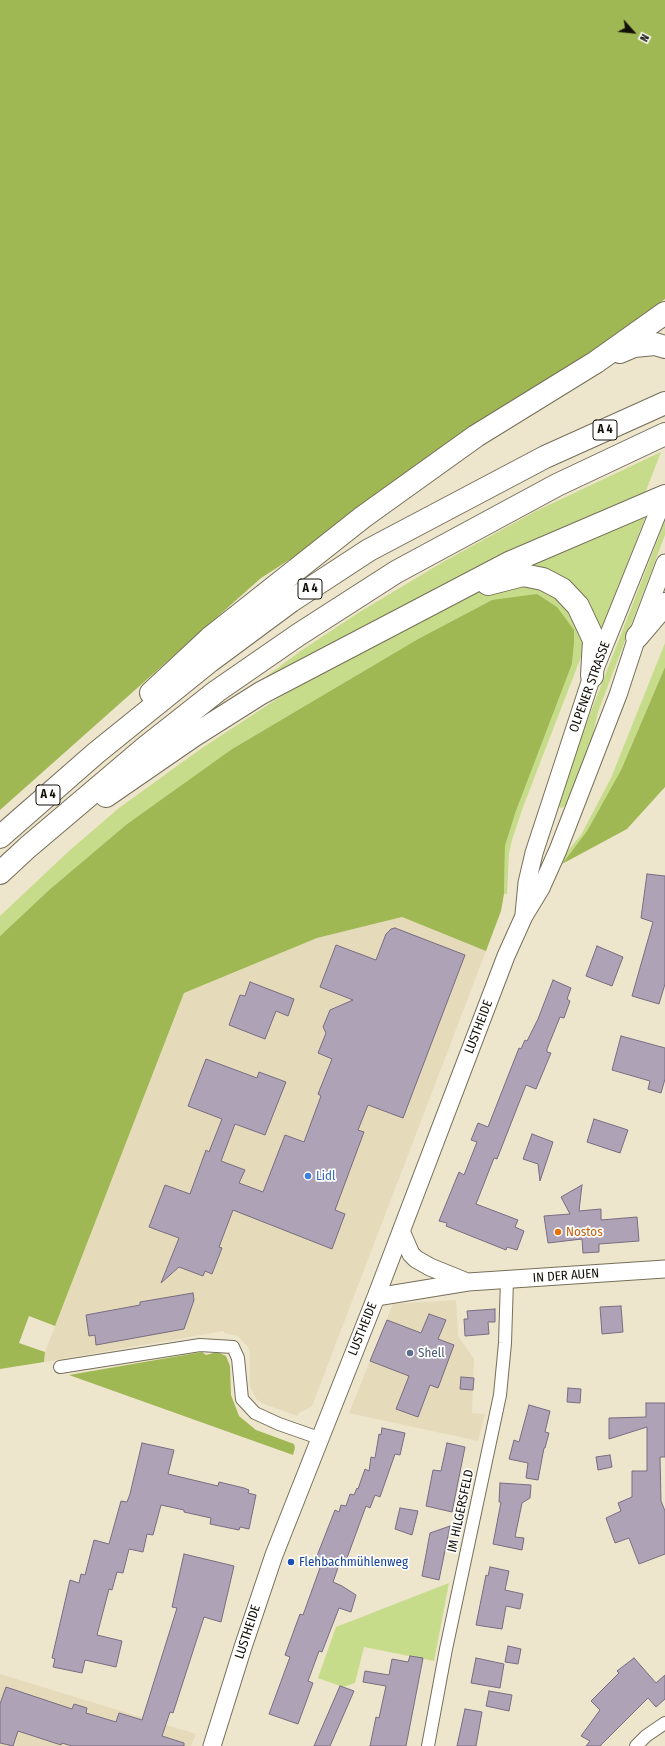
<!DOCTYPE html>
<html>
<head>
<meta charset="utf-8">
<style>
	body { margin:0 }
	#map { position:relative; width:665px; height:1746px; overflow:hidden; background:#eee5cd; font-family:"Fira Sans Condensed",sans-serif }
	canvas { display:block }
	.north { position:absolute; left:613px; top:12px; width:40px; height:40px; -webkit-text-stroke:3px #fff; paint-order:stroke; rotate:117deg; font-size:11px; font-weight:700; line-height:16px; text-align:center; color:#131008 }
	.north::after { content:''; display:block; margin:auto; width:14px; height:18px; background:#131008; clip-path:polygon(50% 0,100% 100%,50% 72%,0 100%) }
</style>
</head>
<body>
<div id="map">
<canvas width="665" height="1746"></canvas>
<div class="north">N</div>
</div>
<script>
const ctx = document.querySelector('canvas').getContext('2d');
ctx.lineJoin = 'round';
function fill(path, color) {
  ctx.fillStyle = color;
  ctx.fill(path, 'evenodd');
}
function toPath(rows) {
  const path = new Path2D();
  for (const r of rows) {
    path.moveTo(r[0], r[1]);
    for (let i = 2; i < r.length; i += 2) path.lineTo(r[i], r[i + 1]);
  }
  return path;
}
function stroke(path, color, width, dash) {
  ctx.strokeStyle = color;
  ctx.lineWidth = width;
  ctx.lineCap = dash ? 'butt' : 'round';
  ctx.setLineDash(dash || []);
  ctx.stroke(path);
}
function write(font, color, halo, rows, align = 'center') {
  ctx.font = font + ' "Fira Sans Condensed",sans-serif';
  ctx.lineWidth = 3.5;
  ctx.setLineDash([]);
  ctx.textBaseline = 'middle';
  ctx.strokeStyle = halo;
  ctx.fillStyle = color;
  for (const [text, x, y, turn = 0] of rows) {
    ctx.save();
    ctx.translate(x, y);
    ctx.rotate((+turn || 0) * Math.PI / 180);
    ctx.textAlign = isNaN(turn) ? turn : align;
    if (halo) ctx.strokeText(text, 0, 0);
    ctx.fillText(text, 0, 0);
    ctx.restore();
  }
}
fill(toPath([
	[402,917,486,951,312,1406,309,1408,299,1413,297,1416,264,1404,257,1400,250,1387,250,1352,248,1347,238,1336,224,1333,224,1331,44,1362,45,1352,184,993,317,938],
	[456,1300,458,1336,474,1359,472,1413,485,1414,478,1441,349,1413,393,1304],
	[0,1674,196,1734,191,1746,0,1746]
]), '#e5daba');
fill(toPath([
	[661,452,644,496,430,592,373,621,256,684,302,650,358,613,443,562,536,511],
	[648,510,600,635,595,619,516,568],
	[665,521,665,535,598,712,590,747,575,787,566,805,561,808,558,805,562,786],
	[525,582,563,599,586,644,523,807,512,840,509,853,507,894,504,894,505,846,516,811,572,664,574,644,492,600,418,639,232,749,127,824,49,890,0,936,0,916,69,851,119,808,202,748,280,697,335,665,476,592,494,586],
	[665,643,665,667,621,770,587,831,562,864,566,853,581,835,611,778],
	[449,1583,434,1661,364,1647,355,1683,343,1687,318,1678,336,1627]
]), '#c6dc8a');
fill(toPath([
	[0,0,665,0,665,299,463,448,261,578,0,810],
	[537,594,557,607,574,630,574,644,572,664,516,811,505,846,504,894,501,911,486,951,402,917,317,938,184,993,55,1326,29,1316,19,1343,45,1352,44,1362,0,1369,0,936,49,890,127,824,232,749,418,639,492,600],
	[665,667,665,787,627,829,562,864,587,831,621,770],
	[202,1352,206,1355,217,1352,226,1356,230,1366,231,1395,239,1416,256,1430,294,1444,295,1448,293,1455,69,1375]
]), '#a0b853');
const building = toPath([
	[647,874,665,876,665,984,659,1004,632,996,653,922,641,918,647,874],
	[395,928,465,955,403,1118,368,1105,358,1130,364,1132,335,1210,345,1214,332,1249,233,1210,219,1247,222,1248,212,1274,205,1271,203,1276,179,1267,161,1283,179,1238,149,1227,165,1185,190,1194,206,1150,209,1152,222,1119,188,1106,206,1059,257,1078,259,1072,286,1082,265,1135,235,1124,221,1161,245,1170,239,1183,263,1192,285,1135,304,1142,321,1096,318,1094,332,1059,318,1053,326,1033,323,1027,330,1010,353,1000,320,987,336,945,376,960,386,934,391,929,395,928],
	[597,946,623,957,612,986,586,976,597,946],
	[553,980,571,988,567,999,570,1001,564,1018,560,1017,547,1049,547,1052,551,1053,536,1089,526,1085,497,1159,494,1158,476,1204,518,1220,515,1227,524,1231,517,1250,507,1247,506,1250,446,1226,447,1223,439,1221,459,1172,464,1175,477,1142,471,1140,478,1123,488,1127,519,1048,521,1049,525,1040,527,1041,538,1019,553,980],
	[250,982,294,999,288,1016,276,1011,265,1039,229,1025,240,995,245,996,250,982],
	[621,1036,665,1048,665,1079,661,1093,648,1089,650,1081,612,1070,621,1036],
	[594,1119,628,1130,620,1153,587,1142,594,1119],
	[532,1134,553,1142,540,1181,538,1164,523,1159,532,1134],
	[582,1185,579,1211,601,1209,601,1220,637,1217,639,1241,599,1244,599,1252,583,1253,582,1239,548,1243,544,1216,570,1214,561,1197,582,1185],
	[193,1293,194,1300,184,1329,96,1345,95,1335,89,1336,86,1315,140,1305,140,1302,193,1293],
	[621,1306,623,1332,602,1334,600,1307,621,1306],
	[495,1309,495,1322,488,1322,489,1334,465,1336,464,1319,468,1319,467,1311,495,1309],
	[429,1314,446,1320,438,1339,454,1345,438,1388,430,1385,418,1417,396,1409,409,1376,370,1361,387,1320,421,1333,429,1314],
	[461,1377,474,1378,473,1390,460,1389,461,1377],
	[568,1388,581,1389,580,1403,567,1402,568,1388],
	[646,1403,665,1403,665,1457,660,1457,661,1501,665,1511,665,1554,639,1564,629,1538,615,1543,606,1518,621,1511,618,1503,632,1497,632,1471,647,1471,647,1427,609,1439,609,1418,646,1417,646,1403],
	[529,1405,550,1411,545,1432,549,1433,545,1448,544,1448,538,1480,526,1478,528,1463,509,1459,514,1440,519,1442,529,1405],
	[382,1428,405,1433,400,1455,395,1454,380,1497,375,1495,370,1508,366,1506,347,1558,342,1556,333,1582,342,1586,356,1595,351,1612,339,1608,322,1652,319,1651,308,1681,313,1683,298,1724,269,1714,290,1657,285,1655,300,1614,303,1615,320,1568,313,1566,335,1510,339,1512,341,1505,346,1506,350,1494,354,1495,357,1488,358,1489,365,1469,369,1471,371,1457,375,1458,379,1434,381,1435,382,1428],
	[142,1443,174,1450,168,1474,218,1486,219,1482,244,1488,249,1490,248,1493,256,1495,249,1529,240,1527,239,1530,210,1524,211,1518,184,1512,184,1510,161,1505,153,1535,147,1534,143,1552,129,1549,123,1573,117,1572,112,1590,109,1589,97,1635,122,1641,116,1667,85,1660,82,1673,53,1667,55,1659,52,1658,70,1580,79,1583,81,1574,85,1575,94,1540,109,1544,121,1501,127,1502,130,1494,142,1443],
	[447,1443,465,1447,452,1512,426,1506,433,1470,441,1471,447,1443],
	[610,1455,612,1467,598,1470,596,1457,610,1455],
	[500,1483,531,1485,530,1498,522,1503,515,1537,524,1538,522,1550,493,1544,501,1502,499,1502,500,1483],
	[400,1508,418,1511,412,1535,395,1529,400,1508],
	[450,1526,439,1580,422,1576,430,1533,450,1526],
	[184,1554,234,1566,221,1622,204,1617,173,1713,170,1712,162,1736,184,1743,184,1746,72,1746,62,1743,61,1745,18,1731,13,1746,0,1743,0,1704,6,1687,72,1709,74,1704,87,1708,86,1713,116,1722,119,1713,142,1720,177,1608,172,1607,184,1554],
	[490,1567,509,1571,505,1590,523,1594,520,1609,506,1606,502,1629,476,1625,486,1575,488,1576,490,1567],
	[508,1646,521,1649,518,1664,505,1662,508,1646],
	[410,1656,423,1658,406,1746,370,1746,376,1717,379,1718,386,1686,363,1682,365,1671,389,1675,392,1659,408,1662,410,1656],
	[476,1658,504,1664,500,1688,471,1683,476,1658],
	[634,1658,656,1683,665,1675,665,1699,656,1707,648,1698,600,1746,586,1746,590,1741,581,1736,600,1710,591,1701,619,1673,617,1671,634,1658],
	[340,1686,354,1691,330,1746,314,1746,340,1686],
	[489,1691,512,1695,509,1711,486,1706,489,1691],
	[465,1709,482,1712,476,1746,457,1746,465,1709]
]);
fill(building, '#aea2b7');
stroke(building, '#786d81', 1);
const street = toPath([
	[60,1367,200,1345,233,1347,238,1358,242,1399,255,1413,279,1424,319,1438],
	[428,1746,446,1649,500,1395,505,1343,507,1280],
	[636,1746,646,1736,665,1723]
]);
const secondary = toPath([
	[524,914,527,883,534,853,592,676,665,495],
	[401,1231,411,1254,416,1259,430,1267,467,1282],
	[376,1297,468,1282,665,1269],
	[212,1746,243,1647,274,1555,376,1297,506,956,524,916,541,888,558,850,618,695,637,637,665,563]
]);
const highway = toPath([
	[620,352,634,346,655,344,665,347],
	[488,584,523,575,543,579,562,589,578,606,594,640,592,676],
	[637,637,665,604],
	[151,693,210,638,363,517,476,436,596,362,665,313],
	[106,796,193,736,261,693,511,562,665,496],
	[0,837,96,753,210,661,291,601,369,550,545,457,665,403],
	[0,873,28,847,146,747,217,691,298,635,396,572,557,485,665,434]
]);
stroke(street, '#766f59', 14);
stroke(secondary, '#766f59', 19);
stroke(highway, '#766f59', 24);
stroke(street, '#fff', 12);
stroke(secondary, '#fff', 17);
stroke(highway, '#fff', 22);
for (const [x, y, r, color] of [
	[308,1176,4,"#3f7fe0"],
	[558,1232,4,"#e8710a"],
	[410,1353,4,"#5c6f8a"],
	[291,1562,4,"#1a4fb4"]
]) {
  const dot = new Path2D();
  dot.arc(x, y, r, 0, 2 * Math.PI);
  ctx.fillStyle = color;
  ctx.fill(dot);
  stroke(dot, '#fff', 1.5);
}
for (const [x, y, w] of [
	[605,430,24],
	[310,589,24],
	[48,795,24]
]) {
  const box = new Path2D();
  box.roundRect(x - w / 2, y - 10, w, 20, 3);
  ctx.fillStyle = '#fff';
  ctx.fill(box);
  stroke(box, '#131008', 1);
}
write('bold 12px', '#131008', null, [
	["A 4",605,430],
	["A 4",310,589],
	["A 4",48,795]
]);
write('13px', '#131008', '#fff', [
	["OLPENER STRASSE",590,687,-70],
	["LUSTHEIDE",479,1027,-69],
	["IN DER AUEN",566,1276,-4],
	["LUSTHEIDE",363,1329,-68],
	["IM HILGERSFELD",461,1511,-78],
	["LUSTHEIDE",248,1632,-72]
]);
write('13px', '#366cbe', '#fff', [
	["Lidl",316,1176]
], 'left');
write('13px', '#c56008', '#fff', [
	["Nostos",566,1232]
], 'left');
write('13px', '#4e5e75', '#fff', [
	["Shell",418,1353]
], 'left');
write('13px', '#164399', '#fff', [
	["Flehbachmühlenweg",299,1562]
], 'left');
</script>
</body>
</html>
